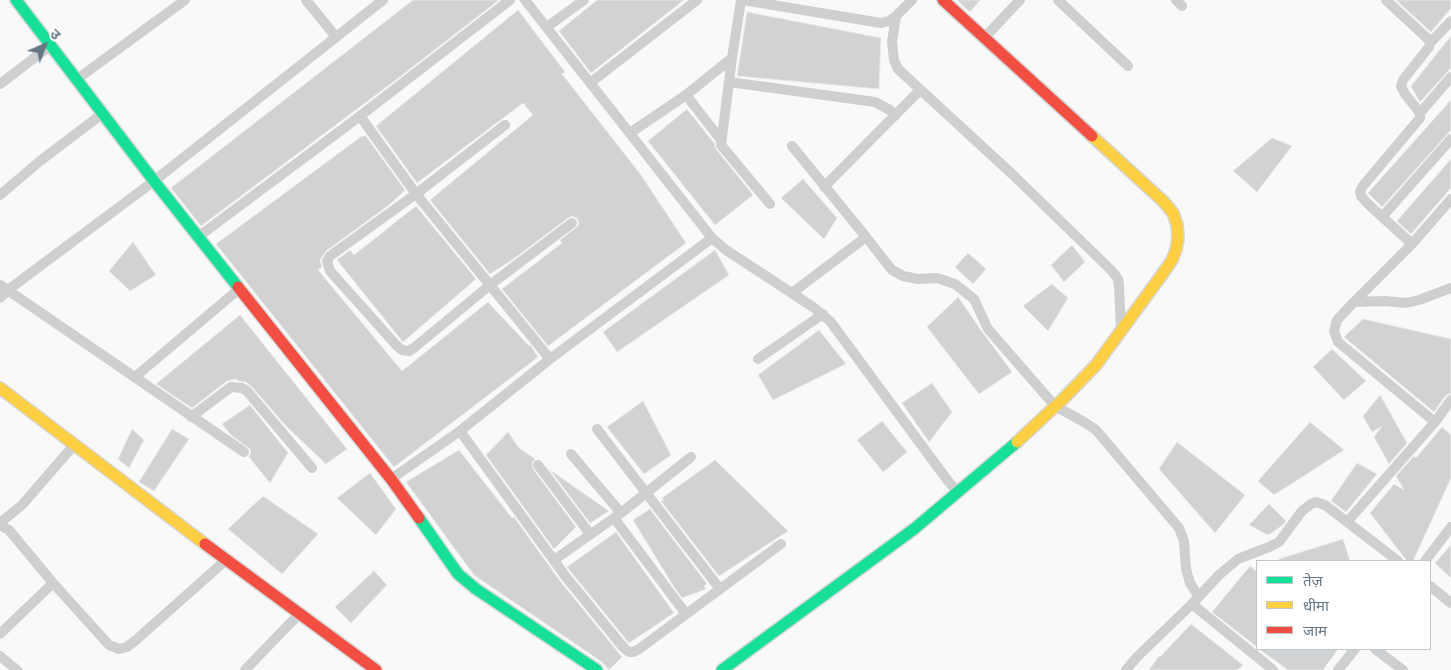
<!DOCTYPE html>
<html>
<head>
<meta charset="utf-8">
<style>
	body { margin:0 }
	#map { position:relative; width:1451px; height:670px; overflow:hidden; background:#f9f9f9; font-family:"Noto Sans","Noto Sans Devanagari",sans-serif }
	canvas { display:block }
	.legend { position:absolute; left:1256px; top:560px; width:175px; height:90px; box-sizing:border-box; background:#fff; border:1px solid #c1c8cd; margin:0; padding:6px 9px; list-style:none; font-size:15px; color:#657683 }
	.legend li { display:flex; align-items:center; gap:10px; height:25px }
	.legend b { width:25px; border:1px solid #c1c8cd }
	.north { position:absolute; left:20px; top:20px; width:50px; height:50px; -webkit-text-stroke:4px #fff; paint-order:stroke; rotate:44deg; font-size:14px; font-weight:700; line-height:20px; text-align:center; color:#657683 }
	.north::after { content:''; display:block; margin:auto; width:18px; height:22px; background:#657683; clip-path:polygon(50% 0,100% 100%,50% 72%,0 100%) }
</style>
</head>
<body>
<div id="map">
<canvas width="1451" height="670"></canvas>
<ul class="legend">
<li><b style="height:6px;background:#16e098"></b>तेज़</li>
<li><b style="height:6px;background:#ffcf43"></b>धीमा</li>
<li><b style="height:6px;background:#f24e42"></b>जाम</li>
</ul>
<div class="north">उ</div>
</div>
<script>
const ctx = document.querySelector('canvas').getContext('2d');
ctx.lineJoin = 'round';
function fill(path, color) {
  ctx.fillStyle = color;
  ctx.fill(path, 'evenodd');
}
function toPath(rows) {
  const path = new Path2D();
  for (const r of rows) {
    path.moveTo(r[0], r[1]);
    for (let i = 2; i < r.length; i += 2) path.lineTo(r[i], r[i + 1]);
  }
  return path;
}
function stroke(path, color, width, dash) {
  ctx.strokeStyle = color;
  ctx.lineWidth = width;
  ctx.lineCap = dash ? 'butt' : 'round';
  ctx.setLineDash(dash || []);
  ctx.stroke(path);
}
const building = toPath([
	[413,0,499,0,401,76,201,226,171,188,413,0],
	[597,0,684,0,591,73,559,31,597,0],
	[957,0,980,0,970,12,957,0],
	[1396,0,1451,0,1451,8,1431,32,1396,0],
	[518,10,565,72,562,74,641,175,686,243,548,346,502,289,562,243,560,240,578,226,579,223,577,218,572,216,568,218,512,260,490,274,430,200,533,115,523,103,417,183,376,126,518,10],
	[747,12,881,38,879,89,737,76,747,12],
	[1451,36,1451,68,1420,102,1411,86,1451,36],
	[1451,100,1451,130,1382,207,1368,193,1451,100],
	[687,109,714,143,716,149,753,195,715,225,648,141,687,109],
	[365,135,405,190,389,205,326,251,320,260,322,267,318,270,402,371,488,302,529,346,530,345,538,357,394,467,216,244,362,136,363,137,365,135],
	[1272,138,1292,146,1257,192,1233,171,1272,138],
	[1451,159,1451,188,1411,234,1397,221,1451,159],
	[803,179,837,218,824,239,781,198,803,179],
	[416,206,476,279,403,342,337,260,350,250,354,255,416,206],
	[133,242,156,275,130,291,109,271,133,242],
	[1072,245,1085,262,1064,282,1051,265,1072,245],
	[715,250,729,275,617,352,603,332,715,250],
	[968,253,986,269,973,284,955,267,968,253],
	[1052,284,1068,298,1048,331,1023,306,1052,284],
	[958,297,983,333,1012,372,979,394,927,327,958,297],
	[240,315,347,449,326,464,286,426,252,387,246,382,238,381,236,379,227,381,192,408,156,384,240,315],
	[1363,319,1451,339,1451,393,1445,396,1434,412,1344,337,1363,319],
	[819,330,846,364,773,400,758,375,819,330],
	[1332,349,1366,381,1344,400,1313,367,1332,349],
	[932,383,952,412,929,442,902,403,932,383],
	[1380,395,1407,443,1389,464,1374,437,1382,426,1372,432,1363,416,1380,395],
	[643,401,671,455,644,474,607,427,643,401],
	[250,405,288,453,270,483,249,457,251,453,250,449,231,435,222,424,250,405],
	[882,421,907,452,883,472,857,440,882,421],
	[1310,422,1344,450,1274,495,1258,481,1310,422],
	[1442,427,1451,435,1451,478,1413,561,1407,561,1370,513,1394,484,1404,490,1396,476,1414,456,1416,458,1442,427],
	[132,429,144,440,129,468,118,459,132,429],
	[172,429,189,439,154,491,139,482,172,429],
	[508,432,519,448,535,459,532,463,533,469,576,527,554,549,486,455,508,432],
	[1177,442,1245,495,1215,533,1159,469,1177,442],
	[459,450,512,518,514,517,560,581,622,657,609,670,602,662,474,575,406,482,459,450],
	[715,460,788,531,719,576,661,501,664,500,662,498,715,460],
	[1357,463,1377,474,1346,512,1331,501,1357,463],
	[550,470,609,511,590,523,550,470],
	[370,473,396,509,376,535,337,498,370,473],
	[263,496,318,534,282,574,228,529,263,496],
	[1269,504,1286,521,1283,525,1268,535,1249,525,1269,504],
	[650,509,707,584,704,586,706,589,682,598,674,587,633,520,650,509],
	[616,532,674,613,629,643,567,567,616,532],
	[1343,539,1350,561,1279,561,1279,559,1343,539],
	[1451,545,1451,578,1435,563,1451,545],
	[1250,566,1257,572,1257,647,1212,612,1250,566],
	[374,571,387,585,351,623,335,607,374,571],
	[1191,624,1243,665,1237,670,1149,670,1159,656,1160,657,1191,624],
	[1259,649,1338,649,1323,670,1288,670,1259,649]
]);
fill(building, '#d0d2d3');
stroke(building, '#e8e8e8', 1);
const fast = toPath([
	[16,0,154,181,238,287],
	[419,518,458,574,476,589,597,670],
	[722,670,914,529,1017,442]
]);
const slow = toPath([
	[0,388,205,544],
	[1017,442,1063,399,1096,365,1161,276,1172,260,1176,250,1178,238,1177,225,1173,213,1164,202,1092,136]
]);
const jam = toPath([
	[943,0,1092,136],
	[238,287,391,479,419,518],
	[205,544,376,670]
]);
stroke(fast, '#d5d6d7', 14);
stroke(slow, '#d5d6d7', 14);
stroke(jam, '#d5d6d7', 14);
stroke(toPath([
	[306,0,336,37],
	[525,0,712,238,726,250,813,307,830,321,948,481,958,492],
	[743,0,881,23,889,21,896,16,912,0],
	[1058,0,1128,66],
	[1176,0,1182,6],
	[1386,0,1428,39,1430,43,1429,47,1403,80,1401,86,1405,94,1420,113,1420,118,1362,187,1360,192,1361,196,1367,203,1412,244],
	[896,16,892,42,894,60,898,69,1012,174,1112,271,1118,279,1119,286,1121,330],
	[547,27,584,0],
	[984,38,1020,0],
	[1430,43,1451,21],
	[76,80,185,0],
	[729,82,875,102,890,110,895,116],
	[590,83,697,0],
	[0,84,50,46],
	[686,95,721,140,721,145,770,204],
	[1420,113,1451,77],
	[360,116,416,194,550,359],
	[505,125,416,194,330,256,327,261,330,271,397,346,402,350,409,351,415,347,490,285,572,223],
	[630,133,686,95,732,58],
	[721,145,732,58,741,0],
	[792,146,866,237,792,293],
	[824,187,920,90],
	[0,195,40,161,102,114],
	[1382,217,1451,139],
	[198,237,360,116,510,0],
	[866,237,892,270,903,276,918,279,937,278,955,284,974,299,988,329,1055,406,1084,422,1096,430,1179,528,1184,541,1186,569,1190,583,1199,597],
	[0,285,244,452],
	[0,298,8,290,154,181,383,0],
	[1354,302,1412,244,1451,199],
	[758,359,823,314],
	[135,377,239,289],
	[191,417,231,387,242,388,247,391,312,468],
	[1435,422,1338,342,1334,331,1337,320,1354,302,1385,301,1406,303,1419,300,1451,288],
	[597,429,720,589],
	[460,431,566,577,623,647,629,652,633,652,639,649,781,544],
	[571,454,621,513],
	[538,465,590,534],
	[391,479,460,431,550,359,712,238],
	[614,518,686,614],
	[1347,522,1435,422,1451,400],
	[0,523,22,505,74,445],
	[0,525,9,530,53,583,109,645,119,649,127,647,136,640,226,560],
	[554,560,621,513,691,457],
	[1425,561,1451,527],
	[1430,586,1451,603],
	[1192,604,1273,670],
	[0,634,53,583],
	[1375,649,1403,670],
	[0,656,17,670],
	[245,670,300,613],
	[1126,670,1137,657,1192,604,1219,575,1238,559,1269,547,1279,542,1302,511,1311,504,1316,502,1325,505,1398,561],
	[1338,670,1355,649]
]), '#cecfd0', 10);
stroke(fast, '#16e098', 11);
stroke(slow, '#ffcf43', 11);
stroke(jam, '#f24e42', 11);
</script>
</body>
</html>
